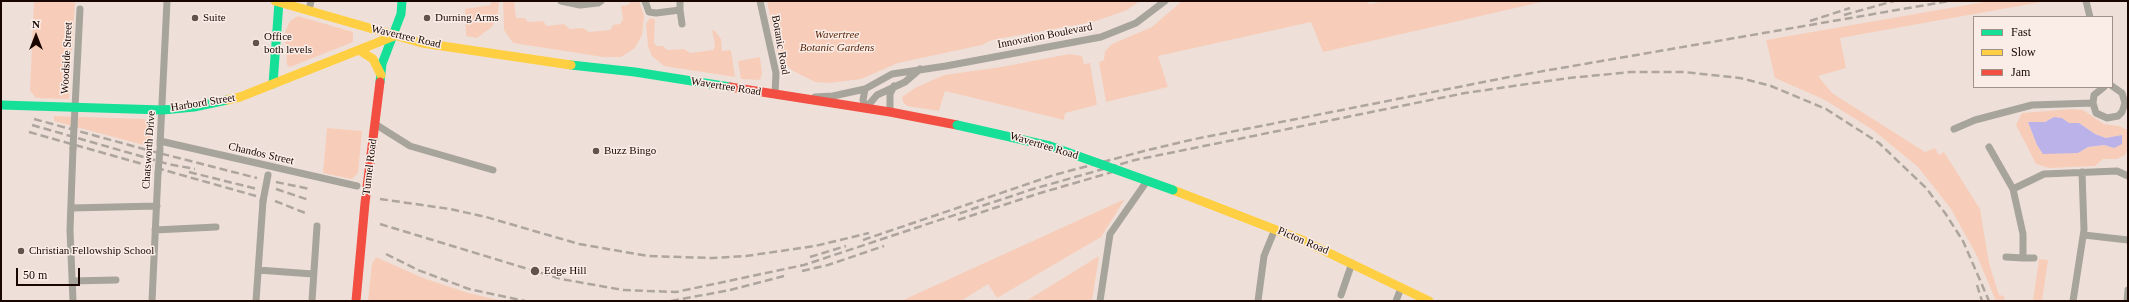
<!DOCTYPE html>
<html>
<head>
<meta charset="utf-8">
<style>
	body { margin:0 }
	#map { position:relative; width:2129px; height:302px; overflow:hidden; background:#eee0d9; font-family:Georgia,serif }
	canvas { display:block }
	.frame { position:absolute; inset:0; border:2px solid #190600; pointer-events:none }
	.legend { position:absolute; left:1973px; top:16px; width:140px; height:72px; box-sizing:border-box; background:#faede7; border:1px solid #a0918b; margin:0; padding:5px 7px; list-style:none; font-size:12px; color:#190600 }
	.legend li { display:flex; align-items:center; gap:8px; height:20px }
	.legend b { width:20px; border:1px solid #a0918b }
	.north { position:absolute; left:16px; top:16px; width:40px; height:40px; -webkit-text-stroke:3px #faede7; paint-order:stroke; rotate:0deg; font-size:11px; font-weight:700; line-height:16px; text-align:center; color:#190600 }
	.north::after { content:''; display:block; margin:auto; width:14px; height:18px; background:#190600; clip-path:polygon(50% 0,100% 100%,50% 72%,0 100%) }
	.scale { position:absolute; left:16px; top:268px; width:64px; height:18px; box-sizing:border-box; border:2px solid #190600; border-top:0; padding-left:5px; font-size:12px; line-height:14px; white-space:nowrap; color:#190600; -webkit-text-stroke:3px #faede7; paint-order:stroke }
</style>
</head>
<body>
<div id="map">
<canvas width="2129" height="302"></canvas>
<div class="frame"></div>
<ul class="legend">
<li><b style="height:5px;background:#16e098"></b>Fast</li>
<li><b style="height:5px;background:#ffcf43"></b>Slow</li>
<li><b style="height:5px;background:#f24e42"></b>Jam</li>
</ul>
<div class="north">N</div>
<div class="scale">50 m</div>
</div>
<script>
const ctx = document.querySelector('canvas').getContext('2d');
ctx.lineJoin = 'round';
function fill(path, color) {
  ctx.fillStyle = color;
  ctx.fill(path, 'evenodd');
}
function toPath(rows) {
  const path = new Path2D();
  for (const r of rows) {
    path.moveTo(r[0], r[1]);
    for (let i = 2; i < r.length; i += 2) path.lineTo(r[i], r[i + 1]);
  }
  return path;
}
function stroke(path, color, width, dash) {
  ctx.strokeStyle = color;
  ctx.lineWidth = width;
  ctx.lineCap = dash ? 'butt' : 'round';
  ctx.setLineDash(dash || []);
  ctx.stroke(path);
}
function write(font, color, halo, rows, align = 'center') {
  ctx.font = font + ' Georgia,serif';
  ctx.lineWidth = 3;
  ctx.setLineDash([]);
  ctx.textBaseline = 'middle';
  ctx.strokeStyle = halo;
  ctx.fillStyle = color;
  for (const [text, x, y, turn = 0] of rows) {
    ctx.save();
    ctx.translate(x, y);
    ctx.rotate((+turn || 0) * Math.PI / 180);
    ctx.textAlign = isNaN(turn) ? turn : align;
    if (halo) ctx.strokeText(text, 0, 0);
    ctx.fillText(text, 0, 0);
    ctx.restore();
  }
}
fill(toPath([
	[34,1,75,1,69,99,36,98,30,91],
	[491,1,499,1,498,14,492,27,477,38,466,36,465,9,491,5],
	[503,1,514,1,516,18,525,18,528,22,543,21,547,26,564,24,570,29,583,28,589,32,610,30,613,25,620,24,623,19,621,6,628,5,631,1,639,1,644,16,642,35,635,48,621,57,603,57,513,43,504,30],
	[767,1,1140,1,1127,10,1093,22,992,40,982,45,898,63,861,79,829,83,815,82,793,71,778,59],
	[1182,1,1368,1,1369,4,1385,1,1546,1,1323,52,1311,22,1158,56,1168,87,1106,102,1099,62,1104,60,1105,51,1112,44,1152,27],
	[1990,1,2047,1,1840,38,1846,68,1818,76,1832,93,1925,152,1935,148,1939,155,1944,152,1980,209,1989,263,1999,295,2004,296,2005,301,1996,301,1977,256,1951,209,1918,167,1873,130,1825,100,1775,78,1766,40],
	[298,16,353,32,353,42,290,67,287,65,285,32,290,21],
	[650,18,655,19,654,43,657,46,663,46,667,50,684,49,690,53,713,50,715,46,712,30,715,31,721,39,722,51,731,50,735,77,664,66,652,56,648,47,646,24],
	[1069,54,1082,56,1084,64,1090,63,1097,105,1065,113,1064,120,945,91,939,111,907,106,903,102,902,97,915,88,944,75,1001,67],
	[760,57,762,74,760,80,741,79,738,61],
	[2072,109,2083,110,2104,124,2119,126,2128,130,2128,150,2125,155,2117,159,2103,159,2095,166,2049,168,2036,164,2016,125,2022,113],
	[2054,117,2062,118,2069,123,2079,123,2095,134,2106,138,2122,135,2114,148,2104,145,2088,147,2078,153,2061,152,2037,145,2028,122,2045,122],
	[54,116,145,119,151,126,151,147,54,121],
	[327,128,362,131,358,173,352,179,323,173],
	[1125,199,1101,237,997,298,988,284,961,301,901,301],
	[1099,256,1092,301,1026,301],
	[376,257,423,278,468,293,503,301,368,301,372,264],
	[2039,259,2048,260,2042,301,2033,301]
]), '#f7cdba');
fill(toPath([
	[2054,117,2062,118,2069,123,2079,123,2095,134,2106,138,2122,135,2122,144,2114,148,2104,145,2088,147,2078,153,2043,154,2037,145,2028,122,2045,122]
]), '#bcb2ea');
stroke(toPath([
	[561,1,580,5,598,3,601,1],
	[645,1,649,12,656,13,680,10,680,1],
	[760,1,776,73,775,94],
	[2086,1,2090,17],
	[309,10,311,1],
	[680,10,682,24],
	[2104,87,2094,95,2093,103,2096,113,2107,118,2118,116,2122,112,2125,103,2122,93,2112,86],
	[865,89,863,100,866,108,877,95,905,82,920,69],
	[815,97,833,96,865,89,892,74,946,66,1101,37,1136,23,1165,1],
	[890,112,890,94,894,86],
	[375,124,410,146,493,170],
	[74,127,80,9],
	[1954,129,1975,120,2032,105,2093,103],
	[160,141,357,186],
	[160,145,167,1],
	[1989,147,2013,189,2023,234,2023,258,2034,258],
	[2013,189,2044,174,2117,171,2128,176],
	[71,208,157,206],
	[155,230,216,227],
	[2084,235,2128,240],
	[2006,257,2023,258],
	[258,270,313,274],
	[72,281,116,280],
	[1341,295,1352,263],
	[73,301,70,230,73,148],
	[152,301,158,173],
	[256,301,263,201],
	[312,301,317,226],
	[1100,301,1110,234,1147,181],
	[1258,301,1264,256,1275,229],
	[1396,301,1401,288],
	[2073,301,2084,230,2082,172],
	[2127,301,2128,290]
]), '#a7a49b', 7);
stroke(toPath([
	[571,65,635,72,730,87],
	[380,82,382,64,401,14,402,1],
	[273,84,279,2],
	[1,105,163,110,194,107,227,100]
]), '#16e098', 9);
stroke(toPath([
	[275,1,422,43,571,65],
	[359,50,373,59,381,75],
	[227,100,240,97,394,36],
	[1173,190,1302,240,1429,301]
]), '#ffcf43', 9);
stroke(toPath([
	[730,87,890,112,957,125],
	[356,301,365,203,380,82]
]), '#f24e42', 9);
stroke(toPath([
	[1844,15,1894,1],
	[1810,21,1850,8],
	[34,119,151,151,257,178],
	[32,125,168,164,195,169],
	[29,132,256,196],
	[189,172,257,189],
	[276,182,310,189],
	[276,189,309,200],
	[380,199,450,209,486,217,579,244,648,256,713,258,746,256,815,246,869,233],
	[275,201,308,214],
	[958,220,1037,194,1116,171],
	[380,224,561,279,623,290,676,292,804,265,1033,189,1135,160,1465,93,1569,78,1631,72,1684,72,1740,78,1771,86,1826,109,1879,143,1926,188,1945,213,1963,241,1989,301],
	[863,240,1054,175,1144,151,1195,139,1509,77,1949,1],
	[386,254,418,270,469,289,525,301],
	[810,257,846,246],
	[802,271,828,265,884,246],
	[1977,285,1982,301],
	[671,301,730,290,784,276]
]), '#ada59e', 2.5, [8, 4]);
stroke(toPath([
	[73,148,74,127],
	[158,173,160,149],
	[263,201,268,175]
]), '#a7a49b', 7);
stroke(toPath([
	[957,125,1050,146,1173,190]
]), '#16e098', 9);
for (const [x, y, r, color] of [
	[195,18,4,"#64524c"],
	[427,18,4,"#64524c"],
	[256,43,4,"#64524c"],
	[596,151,4,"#64524c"],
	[21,251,4,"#64524c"],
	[535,271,5,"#64524c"]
]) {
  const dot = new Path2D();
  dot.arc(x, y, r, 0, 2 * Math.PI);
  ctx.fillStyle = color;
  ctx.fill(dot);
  stroke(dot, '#faede7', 1.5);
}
write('11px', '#190600', '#faede7', [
	["Suite",203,18],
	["Durning Arms",435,18],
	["Office",264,37],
	["both levels",264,50],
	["Buzz Bingo",604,151],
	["Christian Fellowship School",29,251],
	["Edge Hill",544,271]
], 'left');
write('italic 11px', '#531e00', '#faede7', [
	["Wavertree",837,35],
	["Botanic Gardens",837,48]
]);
write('11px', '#190600', '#faede7', [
	["Innovation Boulevard",1045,36,-11],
	["Wavertree Road",406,37,13],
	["Botanic Road",780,45,80],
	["Woodside Street",67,58,-87],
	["Wavertree Road",726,87,9],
	["Harbord Street",203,103,-9],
	["Wavertree Road",1044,146,17],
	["Chatsworth Drive",149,150,-86],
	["Chandos Street",261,154,13],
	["Tunnel Road",370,167,-83],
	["Picton Road",1303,241,23]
]);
</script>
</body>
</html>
